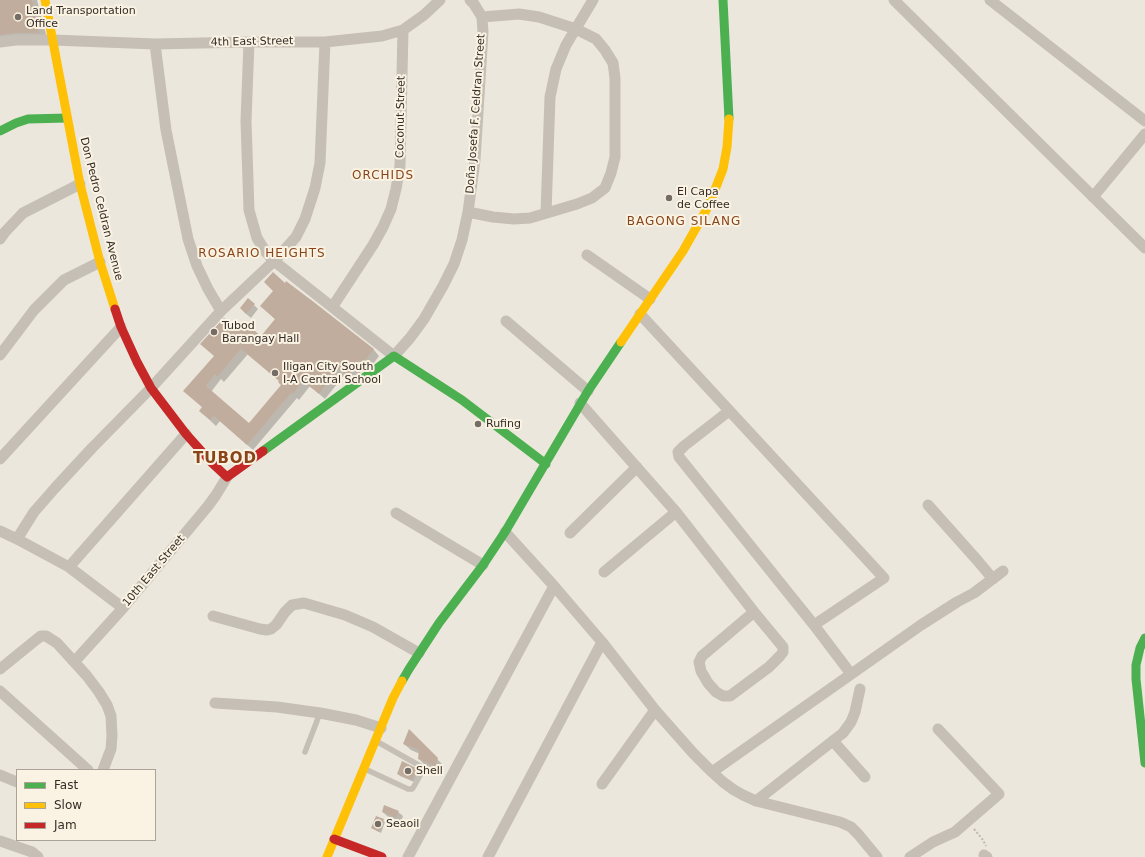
<!DOCTYPE html>
<html>
<head>
<meta charset="utf-8">
<style>
	body { margin:0 }
	#map { position:relative; width:1145px; height:857px; overflow:hidden; background:#ece7dc; font-family:"DejaVu Sans",sans-serif }
	canvas { display:block }
	.legend { position:absolute; left:16px; top:769px; width:140px; height:72px; box-sizing:border-box; background:#faf3e3; border:1px solid #aba397; margin:0; padding:5px 7px; list-style:none; font-size:12px; color:#352c25 }
	.legend li { display:flex; align-items:center; gap:8px; height:20px }
	.legend b { width:20px; border:1px solid #aba397 }
</style>
</head>
<body>
<div id="map">
<canvas width="1145" height="857"></canvas>
<ul class="legend">
<li><b style="height:5px;background:#4caf50"></b>Fast</li>
<li><b style="height:5px;background:#ffc107"></b>Slow</li>
<li><b style="height:5px;background:#c62828"></b>Jam</li>
</ul>
</div>
<script>
const ctx = document.querySelector('canvas').getContext('2d');
ctx.lineJoin = 'round';
function fill(path, color) {
  ctx.fillStyle = color;
  ctx.fill(path, 'evenodd');
}
function toPath(rows) {
  const path = new Path2D();
  for (const r of rows) {
    path.moveTo(r[0], r[1]);
    for (let i = 2; i < r.length; i += 2) path.lineTo(r[i], r[i + 1]);
  }
  return path;
}
function stroke(path, color, width, dash) {
  ctx.strokeStyle = color;
  ctx.lineWidth = width;
  ctx.lineCap = dash ? 'butt' : 'round';
  ctx.setLineDash(dash || []);
  ctx.stroke(path);
}
function write(font, color, halo, rows, align = 'center') {
  ctx.font = font + ' "DejaVu Sans",sans-serif';
  ctx.lineWidth = 4;
  ctx.setLineDash([]);
  ctx.textBaseline = 'middle';
  ctx.strokeStyle = halo;
  ctx.fillStyle = color;
  for (const [text, x, y, turn = 0] of rows) {
    ctx.save();
    ctx.translate(x, y);
    ctx.rotate((+turn || 0) * Math.PI / 180);
    ctx.textAlign = isNaN(turn) ? turn : align;
    if (halo) ctx.strokeText(text, 0, 0);
    ctx.fillText(text, 0, 0);
    ctx.restore();
  }
}
fill(toPath([
	[0,0,37,0,48,42,0,43],
	[285,284,311,300,374,350,379,356,370,368,366,365,354,381,345,374,325,399,310,386,299,400,297,398,253,450,220,421,216,426,200,411,203,408,191,397,238,331,261,337,276,320,261,306],
	[248,354,280,381,282,386,249,425,211,392,221,379,224,382],
	[254,305,258,309,251,318,245,313],
	[409,731,444,766,442,772,426,766,419,759,420,754,411,750,404,744],
	[417,770,419,772,414,782,400,776,398,774],
	[383,812,398,812,403,816,401,822,387,816],
	[377,817,385,822,381,833,372,828]
]), '#0003');
fill(toPath([
	[0,0,32,0,39,33,16,33,0,35],
	[273,272,285,283,286,281,311,300,374,349,363,363,360,360,348,376,338,369,319,394,303,381,293,394,291,393,247,445,214,416,210,420,199,411,202,407,183,391,214,356,200,344,224,318,237,329,244,322,261,336,275,319,260,306,273,291,264,282],
	[241,349,279,381,278,382,281,385,249,423,206,386,215,374,217,377],
	[248,298,255,304,246,314,240,308],
	[409,729,438,758,435,766,418,759,419,750,403,744],
	[402,761,418,769,412,780,397,774],
	[384,805,399,811,396,818,382,812],
	[376,816,384,819,379,832,371,828]
]), '#c1ad9d');
stroke(toPath([
	[974,829,983,840,986,846]
]), '#bdb7af', 2, [2, 2]);
stroke(toPath([
	[305,752,320,713],
	[365,769,408,789,412,789,413,788,422,772,422,767,376,741]
]), '#c5bfb6', 5.5);
stroke(toPath([
	[894,0,1145,248],
	[990,0,1145,121],
	[0,42,16,40,53,40,155,44,249,42,325,42,382,36,403,30,424,15,440,0],
	[249,42,246,121,249,210,257,238,265,251,274,261,394,356,410,338,424,319,443,286,454,264,462,240,468,212,475,160,483,32,482,17,474,4,470,0],
	[155,44,166,130,188,239,197,266,208,289,221,311],
	[1093,197,1145,134],
	[468,212,493,217,514,219,530,218,577,204,592,198,605,188,611,173,615,157,615,78,613,63,605,50,596,39,576,29,539,17,519,14,482,17],
	[546,213,550,97,556,69,566,45,593,0],
	[0,239,5,232,23,213,80,184],
	[587,255,650,299],
	[333,306,373,245,383,227,391,209,396,189,400,166,403,30],
	[640,314,884,578,814,625],
	[506,321,588,391],
	[0,355,34,310,64,280,100,262],
	[580,403,676,512,754,612,783,647,783,652,780,656,769,667,730,696,723,696,716,692,708,683,701,671,699,662,702,656,754,612],
	[729,411,684,446,678,452,679,457,814,625,851,674],
	[0,459,121,327],
	[928,505,977,560,993,579],
	[396,513,483,565],
	[0,531,17,539,69,567,123,608],
	[505,532,554,586,602,642,655,710,693,753,712,772,723,782,734,790,743,795,756,801,840,822,851,827,858,834,877,857],
	[570,533,637,467],
	[17,539,34,512,55,488,92,448,151,388,221,311,274,261,287,247,296,237,305,219,315,188,320,163,325,42],
	[69,567,186,434],
	[604,572,676,512],
	[213,616,260,629,267,630,271,629,276,625,285,612,292,605,304,603,345,615,373,627,419,653],
	[75,661,123,608,208,506,216,495,227,477],
	[0,669,37,639,41,636,46,636,57,643,87,676,99,692,107,705,111,716,112,736,111,749,103,770],
	[0,691,88,770],
	[215,703,277,707,320,713,356,720,381,728],
	[833,741,865,777],
	[712,772,921,625,957,602,974,593,1003,571],
	[0,775,17,782],
	[602,784,655,710],
	[756,801,843,733,851,722,855,712,860,689],
	[0,841,32,852,38,857],
	[984,855,987,857],
	[408,857,554,586],
	[488,857,602,642],
	[910,857,933,842,955,832,999,794,938,729]
]), '#c5bfb6', 11);
stroke(toPath([
	[723,0,729,119],
	[0,131,16,123,28,119,67,118],
	[263,451,394,356,462,400,546,464],
	[1145,638,1140,648,1136,665,1136,679,1145,763],
	[402,681,409,669,439,623,483,565,505,532,588,391,621,342]
]), '#4caf50', 9);
stroke(toPath([
	[45,0,80,184,100,262,115,309],
	[621,342,683,251,709,205,723,169,727,147,729,119],
	[327,857,393,698,402,681]
]), '#ffc107', 9);
stroke(toPath([
	[115,309,121,327,137,362,151,388,186,434,212,463,227,477,263,451],
	[334,839,382,857]
]), '#c62828', 9);
for (const [x, y, r, color] of [
	[18,17,4,"#756d65"],
	[669,198,4,"#756d65"],
	[214,332,4,"#756d65"],
	[275,373,4,"#756d65"],
	[478,424,4,"#756d65"],
	[408,771,4,"#756d65"],
	[378,824,4,"#756d65"]
]) {
  const dot = new Path2D();
  dot.arc(x, y, r, 0, 2 * Math.PI);
  ctx.fillStyle = color;
  ctx.fill(dot);
  stroke(dot, '#faf3e3', 1.5);
}
write('11px', '#352c25', '#faf3e3', [
	["Land Transportation",26,11],
	["Office",26,24],
	["El Capa",677,192],
	["de Coffee",677,205],
	["Tubod",222,326],
	["Barangay Hall",222,339],
	["Iligan City South",283,367],
	["I-A Central School",283,380],
	["Rufing",486,424],
	["Shell",416,771],
	["Seaoil",386,824]
], 'left');
write('11px', '#352c25', '#faf3e3', [
	["4th East Street",252,42,-1],
	["Doña Josefa F. Celdran Street",476,114,-86],
	["Coconut Street",401,117,-89],
	["Don Pedro Celdran Avenue",101,209,76],
	["10th East Street",154,571,-50]
]);
ctx.letterSpacing = '1px';
write('12px', '#894419', '#faf3e3', [
	["ORCHIDS",383,176],
	["BAGONG SILANG",684,222],
	["ROSARIO HEIGHTS",262,254]
]);
ctx.letterSpacing = '0px';
ctx.letterSpacing = '1px';
write('bold 15px', '#894419', '#faf3e3', [
	["TUBOD",225,459]
]);
ctx.letterSpacing = '0px';
</script>
</body>
</html>
